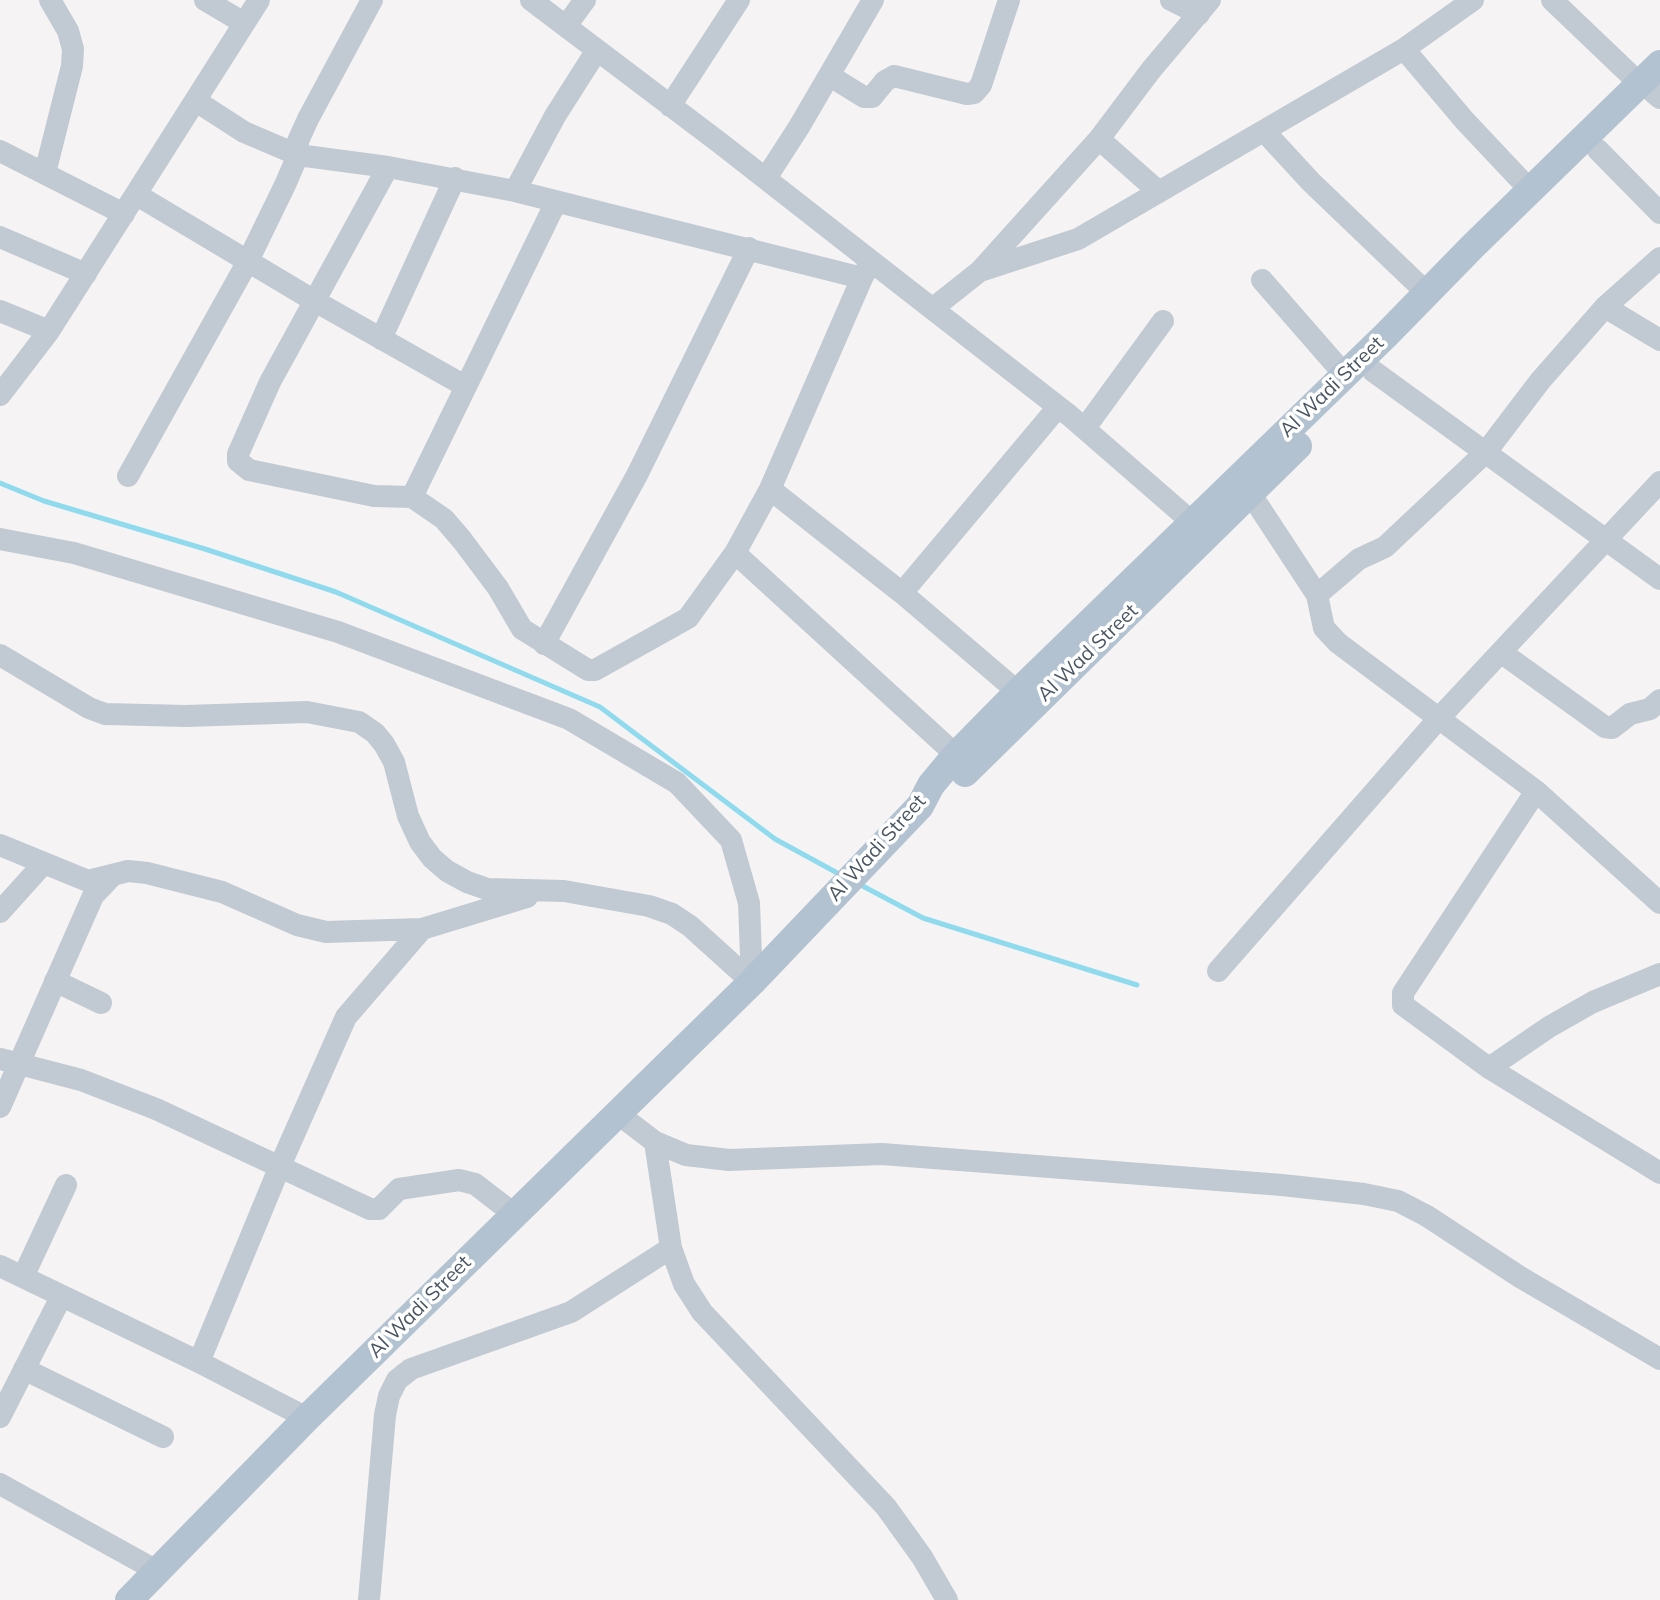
<!DOCTYPE html>
<html>
<head>
<meta charset="utf-8">
<style>
	body { margin:0 }
	canvas { display:block; background:#f5f3f3 }
</style>
</head>
<body>
<canvas width="1660" height="1600"></canvas>
<script>
const ctx = document.querySelector('canvas').getContext('2d');
ctx.lineJoin = 'round';
function toPath(rows) {
  const path = new Path2D();
  for (const r of rows) {
    path.moveTo(r[0], r[1]);
    for (let i = 2; i < r.length; i += 2) path.lineTo(r[i], r[i + 1]);
  }
  return path;
}
function stroke(path, color, width, dash) {
  ctx.strokeStyle = color;
  ctx.lineWidth = width;
  ctx.lineCap = dash ? 'butt' : 'round';
  ctx.setLineDash(dash || []);
  ctx.stroke(path);
}
function write(font, color, halo, rows, align = 'center') {
  ctx.font = font + ' Mulish,sans-serif';
  ctx.lineWidth = 7;
  ctx.setLineDash([]);
  ctx.textBaseline = 'middle';
  ctx.strokeStyle = halo;
  ctx.fillStyle = color;
  for (const [text, x, y, turn = 0] of rows) {
    ctx.save();
    ctx.translate(x, y);
    ctx.rotate((+turn || 0) * Math.PI / 180);
    ctx.textAlign = isNaN(turn) ? turn : align;
    if (halo) ctx.strokeText(text, 0, 0);
    ctx.fillText(text, 0, 0);
    ctx.restore();
  }
}
stroke(toPath([
	[0,483,44,501,205,549,336,592,600,707,775,839,841,875],
	[857,883,923,918,1137,985]
]), '#90daee', 5);
stroke(toPath([
	[205,0,244,23],
	[531,0,720,143,871,261],
	[1171,0,1199,14],
	[1552,0,1640,84],
	[566,26,585,0],
	[1404,49,1465,121,1530,190],
	[830,76,864,97,872,97,885,81,894,76,967,94,974,93,981,85,1009,0],
	[1654,93,1660,98],
	[196,101,244,132,298,155,388,167,515,191,862,278,871,261,1070,416,1192,522],
	[670,106,739,0],
	[1264,131,1311,182,1428,294],
	[1099,139,1159,192],
	[1598,150,1660,213],
	[0,151,124,214],
	[388,167,270,382,238,454,238,461,249,470,374,496,412,497,444,519,462,540,498,588,522,629,588,670,595,670,688,618,735,553,770,489,862,278],
	[45,173,72,66,73,49,68,31,50,0],
	[766,178,799,127,873,0],
	[515,191,555,116,597,50],
	[137,195,313,300,465,386],
	[0,237,86,274],
	[980,271,1078,239,1404,49,1473,0],
	[1262,280,1344,374],
	[1605,307,1660,340],
	[932,309,980,271,1099,139,1151,70,1210,0],
	[0,311,49,331],
	[381,339,455,178],
	[1373,371,1660,579],
	[0,395,49,331,259,0],
	[1085,428,1163,321],
	[128,476,248,261,285,185,298,155,298,141,308,119,372,0],
	[770,489,902,593,1018,692],
	[1250,493,1317,595,1324,628,1338,643,1536,791,1660,903],
	[412,497,556,202],
	[0,539,74,553,338,632,569,719,677,783,731,840,749,903,752,982],
	[735,553,956,755],
	[902,593,1058,407],
	[1317,595,1359,559,1385,547,1486,452,1540,381,1605,307,1660,258],
	[544,644,637,475,749,248],
	[1502,653,1605,727,1612,728,1630,714,1650,709,1660,700],
	[0,655,89,708,105,714,186,716,307,712,359,722,375,733,384,744,394,762,408,816,420,842,432,858,447,871,467,882,487,889,564,891,649,906,672,914,690,926,752,982],
	[1536,791,1403,993,1403,1005,1489,1068,1660,1173],
	[0,845,88,881,128,871,147,873,222,892,297,925,326,932,422,929,527,897],
	[0,912,44,863],
	[1218,971,1440,717,1660,482],
	[55,981,101,1003],
	[0,1059,81,1080,156,1109,370,1209,379,1209,399,1189,459,1180,475,1184,514,1214],
	[1489,1068,1549,1027,1593,1002,1660,974],
	[0,1107,93,896,112,876],
	[617,1113,655,1142,686,1155,729,1160,882,1154,1282,1185,1364,1194,1398,1201,1427,1216,1520,1277,1660,1359],
	[655,1142,671,1248,684,1284,702,1312,886,1507,922,1557,947,1600],
	[0,1266,199,1362,307,1418],
	[23,1277,66,1185],
	[199,1362,280,1166,346,1017,422,929],
	[24,1369,163,1437],
	[0,1417,61,1297],
	[0,1484,157,1571],
	[369,1600,385,1415,389,1396,397,1380,411,1369,571,1312,671,1248]
]), '#c1cad2', 22);
stroke(toPath([
	[965,773,1298,446],
	[129,1600,307,1418,752,982,920,806,931,785,956,755,1018,692,1386,335,1473,246,1660,64]
]), '#b3c2d1', 28);
write('20px', '#4a5661', '#fff', [
	["Al Wadi Street",1332,387,-44],
	["Al Wad Street",1088,653,-44],
	["Al Wadi Street",877,848,-48],
	["Al Wadi Street",420,1307,-45]
]);
</script>
</body>
</html>
